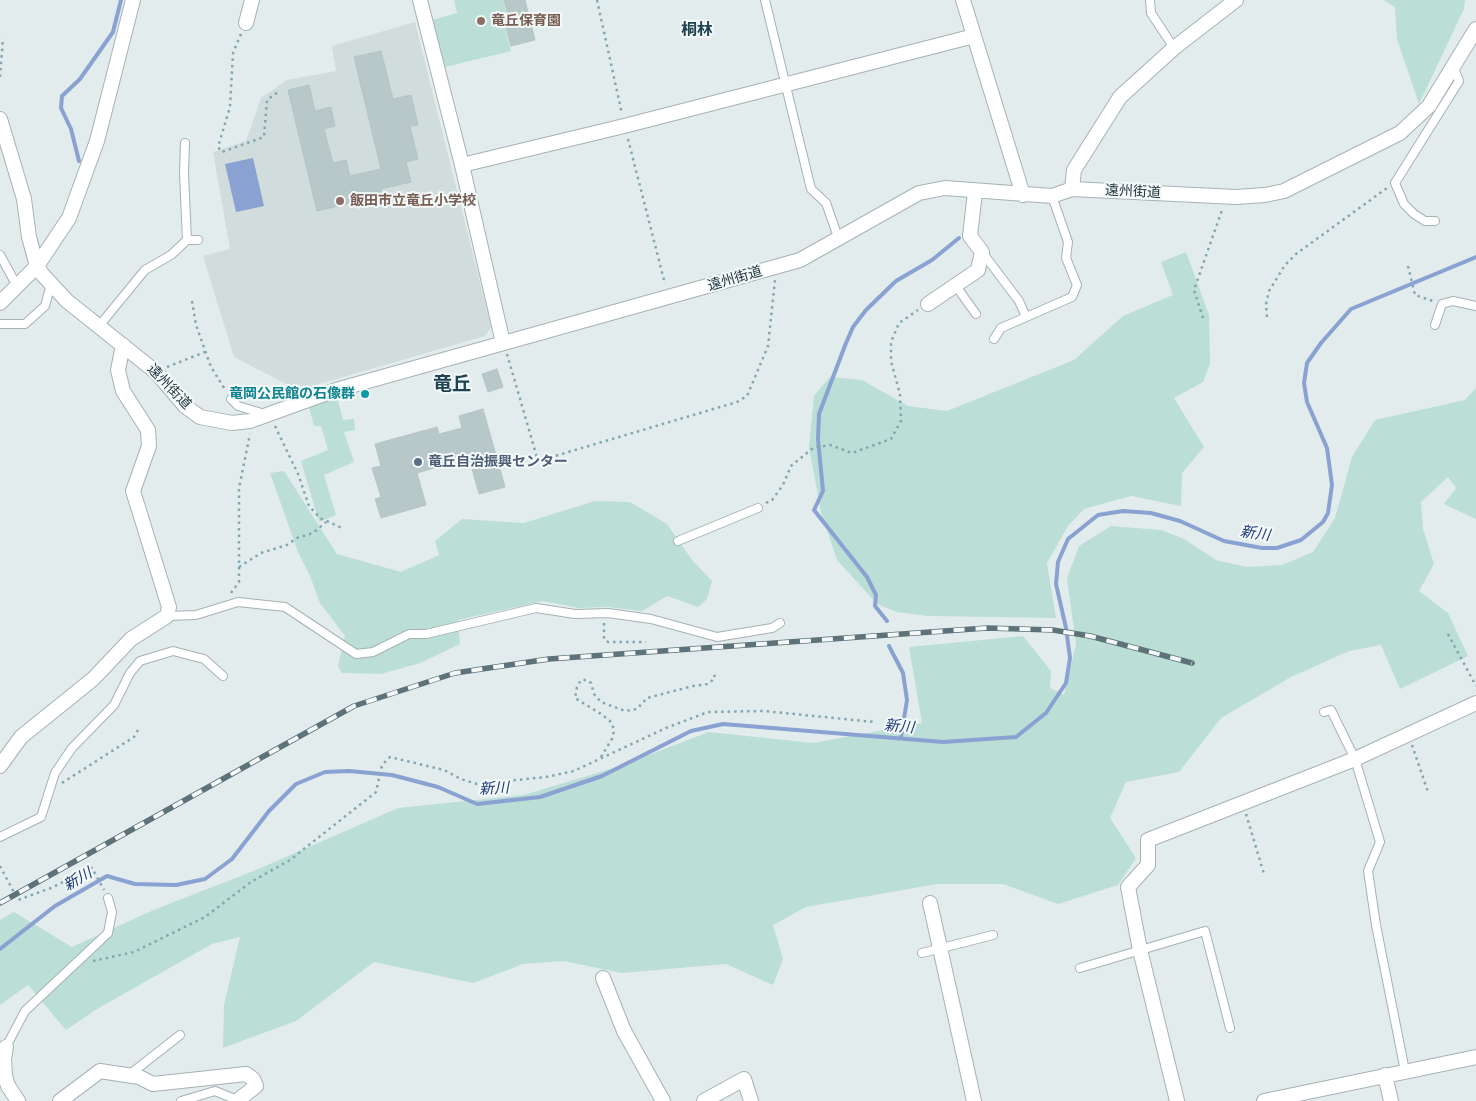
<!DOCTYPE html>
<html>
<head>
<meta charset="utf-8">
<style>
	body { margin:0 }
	canvas { display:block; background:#e2eced }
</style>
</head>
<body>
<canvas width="1476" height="1101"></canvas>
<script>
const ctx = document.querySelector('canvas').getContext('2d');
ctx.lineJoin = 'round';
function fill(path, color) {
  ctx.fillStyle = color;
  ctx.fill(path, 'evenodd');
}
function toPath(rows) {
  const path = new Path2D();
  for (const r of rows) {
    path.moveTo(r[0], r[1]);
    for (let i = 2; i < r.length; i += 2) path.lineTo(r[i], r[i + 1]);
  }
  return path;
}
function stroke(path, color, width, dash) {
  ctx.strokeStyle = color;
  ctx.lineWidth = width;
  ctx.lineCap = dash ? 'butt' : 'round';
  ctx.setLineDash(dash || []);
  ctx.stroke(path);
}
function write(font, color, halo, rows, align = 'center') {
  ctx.font = font + ' Helvetica,"Noto Sans JP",sans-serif';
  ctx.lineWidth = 4;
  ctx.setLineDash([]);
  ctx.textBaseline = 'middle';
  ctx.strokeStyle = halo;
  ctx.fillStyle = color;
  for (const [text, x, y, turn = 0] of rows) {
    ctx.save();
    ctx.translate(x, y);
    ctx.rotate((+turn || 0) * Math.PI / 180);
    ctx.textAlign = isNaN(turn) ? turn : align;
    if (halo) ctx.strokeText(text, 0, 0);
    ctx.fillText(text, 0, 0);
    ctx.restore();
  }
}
fill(toPath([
	[415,22,491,327,485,336,298,390,234,357,203,256,230,249,213,152,246,141,261,98,287,80,336,71,332,46]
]), '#d1dcdc');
fill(toPath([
	[454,0,503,0,510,27,505,28,511,51,445,67,432,20,457,13],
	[1383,0,1465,0,1464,9,1419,104,1397,39,1395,7],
	[1186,252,1209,315,1210,364,1203,382,1174,398,1204,447,1182,473,1181,506,1131,496,1084,509,1068,526,1047,563,1056,618,928,616,897,612,877,604,837,560,821,512,809,447,814,396,830,377,862,380,908,406,947,411,1074,360,1123,316,1173,295,1161,262],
	[1476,388,1476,519,1444,504,1456,488,1448,477,1421,502,1423,529,1434,564,1419,591,1448,613,1468,656,1400,689,1381,645,1349,651,1291,677,1221,718,1179,772,1126,782,1110,818,1136,858,1118,885,1058,904,1003,884,937,884,806,907,773,925,783,959,773,985,726,964,621,973,564,961,523,964,473,983,374,962,296,1021,223,1048,224,1005,240,937,212,944,97,1009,66,1030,28,985,0,1005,0,920,14,912,72,947,156,909,256,870,398,808,524,795,617,767,709,732,813,743,922,723,909,647,1023,636,1051,671,1050,688,1064,695,1076,644,1067,578,1079,546,1111,526,1161,530,1184,539,1216,560,1247,567,1282,565,1313,552,1335,518,1352,457,1375,420,1465,400],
	[337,397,343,420,354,419,355,430,344,432,354,462,324,475,336,515,319,522,301,461,328,450,321,426,314,426,309,407],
	[284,471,337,554,401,572,439,555,435,541,462,519,524,523,595,501,630,502,667,524,692,560,712,581,707,599,698,607,667,596,642,611,608,607,579,608,543,601,458,620,460,644,420,663,381,674,342,673,338,666,345,636,320,603,310,576,298,552,270,473]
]), '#bbded6');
fill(toPath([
	[253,158,264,206,236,212,225,164]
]), '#8aa2d1');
stroke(toPath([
	[79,161,71,129,61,108,62,96,80,79,113,32,121,0],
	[887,621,875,606,876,595,867,577,814,510,823,491,818,439,819,414,846,343,853,327,866,310,896,281,932,260,959,238],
	[889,646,903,673,907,700,901,737],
	[0,949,55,906,107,876,135,884,176,885,205,879,232,859,269,811,296,784,325,772,349,771,392,775,438,787,477,804,540,797,602,776,691,731,723,724,943,742,1016,737,1046,713,1066,683,1070,658,1066,628,1056,584,1058,562,1068,539,1098,515,1123,511,1151,513,1180,521,1224,541,1262,548,1277,548,1301,540,1323,522,1328,513,1332,485,1327,448,1307,402,1304,383,1307,363,1321,343,1351,309,1476,257]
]), '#8aa2d1', 4);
const building = toPath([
	[504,0,525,0,535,40,511,46,506,28,511,27,504,0],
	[381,51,393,99,411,95,418,125,410,126,418,159,406,162,411,182,381,189,383,195,317,211,288,90,309,85,315,111,331,107,335,126,324,129,333,163,346,160,350,176,381,169,354,57,381,51],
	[497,369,503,387,488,392,482,374,497,369],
	[483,409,505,487,479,494,469,458,417,473,426,505,381,518,375,499,381,497,372,468,381,466,375,444,437,427,439,434,462,428,459,416,483,409]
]);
fill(building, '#b8c7c7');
stroke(building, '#b5c4c6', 1);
const service = toPath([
	[765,0,811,189,826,203,838,237],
	[1150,0,1151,13,1174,48],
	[1435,221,1425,221,1414,214,1404,204,1395,183,1459,81,1454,68],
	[187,240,198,240],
	[982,252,1019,301,1026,317],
	[0,255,17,286],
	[956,286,976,314],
	[0,324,25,324,45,306,51,284],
	[1435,325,1442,304,1453,301,1476,306],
	[99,326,145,270,171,255,187,240,184,174,185,143],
	[994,339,1001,328,1072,297,1077,285,1066,258,1068,242,1052,196],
	[231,399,238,406,265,414],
	[678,541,758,508],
	[167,616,196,615,238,602,285,607,356,654,373,652,409,634,426,634,536,608,575,614,608,613,651,619,717,637,772,628,780,623],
	[1324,712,1331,710,1355,759,1380,842,1368,871,1376,925,1405,1071],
	[0,837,41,817,55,773,72,748,114,705,130,673,140,661,173,651,204,659,223,676],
	[922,953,993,935],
	[1080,968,1205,931,1230,1028],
	[6,1047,25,1011,108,933,112,912,108,898],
	[129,1075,180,1035],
	[181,1101,215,1091,237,1100]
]);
const minor = toPath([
	[420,0,462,165,503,343],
	[963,0,1023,195],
	[246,23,252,0],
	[0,119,24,199,29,237,37,266,42,274,67,301,156,372,185,406,200,417,232,423,250,421,336,390,800,260,919,193,945,188,1052,196,1072,189,1236,197,1265,195,1284,191,1400,133,1429,106,1476,29],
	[462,165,624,126,974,36],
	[1072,189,1074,170,1120,97,1174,48,1236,0],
	[928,304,978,270,982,252,970,236,975,192],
	[0,766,21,737,93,679,131,639,167,616,169,607,133,491,149,446,148,430,123,391,118,370,123,345],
	[930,903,974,1101],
	[603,978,624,1031,663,1101],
	[6,1047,4,1059,5,1076,8,1086,18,1101],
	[1385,1075,1391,1101],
	[60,1101,100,1071,139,1077,153,1084,246,1074,253,1079,256,1086,237,1101],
	[704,1101,744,1079,751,1101],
	[1177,1101,1140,950,1128,887,1148,865,1148,840,1355,759,1476,703],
	[1264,1101,1476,1057]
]);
const tertiary = toPath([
	[0,303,37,266,69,218,97,141,133,0]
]);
stroke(service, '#a5b2b5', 10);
stroke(minor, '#a5b2b5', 16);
stroke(tertiary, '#a5b2b5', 16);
stroke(toPath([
	[597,0,622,114],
	[241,34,233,53,230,107,218,147,222,152,264,137,267,100,278,92],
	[0,77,3,38],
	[628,139,665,284],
	[1408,266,1415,295,1433,301],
	[192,301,196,325,211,367,226,391],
	[1267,317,1266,304,1269,291,1285,265,1296,254,1387,188],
	[1203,318,1194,290,1222,210],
	[507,354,538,461,737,402,747,396,768,346,775,280],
	[167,367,205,352],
	[275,426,298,474,309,506,320,518,342,528],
	[766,503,772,500,783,485,791,466,813,448,830,445,852,453,891,439,901,421,900,394,891,361,891,342,899,323,918,310],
	[239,567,261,553,287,545,297,538,313,533,326,522],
	[231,593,239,582,239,488,250,434],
	[604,623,604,639,608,642,646,642],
	[1448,634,1476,686],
	[1412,745,1428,792],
	[601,757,613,737,614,729,610,721,601,714,575,698,577,687,581,680,587,680,591,683,594,694,601,702,625,711,637,709,647,698,693,686,708,684,715,678,714,674],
	[62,783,134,737,138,730],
	[1246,814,1264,874],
	[0,866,18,900,51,888,92,868,104,890],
	[93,961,134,952,205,917,251,882,290,860,376,792,382,765,390,757,444,770,461,779,477,784,546,777,574,771,666,728,708,712,764,711,874,722]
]), '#83a7b0', 2.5, [2.5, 4]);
stroke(service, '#fff', 8);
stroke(minor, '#fff', 14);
stroke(tertiary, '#fff', 14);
const rail = toPath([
	[0,903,354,706,455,673,549,659,987,628,1053,630,1090,636,1192,663]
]);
stroke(rail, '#5d7279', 5.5);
stroke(rail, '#f3f9f9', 4, [11]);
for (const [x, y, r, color] of [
	[481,21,5,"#8d6e63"],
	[340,201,5,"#8d6e63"],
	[365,394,5,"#0f9aa8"],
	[418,462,5,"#5c6f8a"]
]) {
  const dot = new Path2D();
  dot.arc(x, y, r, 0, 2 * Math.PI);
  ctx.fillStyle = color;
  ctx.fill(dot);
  stroke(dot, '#f3f9f9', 2);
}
write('bold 14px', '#785e54', '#f3f9f9', [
	["竜丘保育園",491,21],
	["飯田市立竜丘小学校",350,201]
], 'left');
write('14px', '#22373e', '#f3f9f9', [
	["遠州街道",1133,192,3],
	["遠州街道",735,279,-16],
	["遠州街道",169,387,46]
]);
write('bold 14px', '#0d838f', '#f3f9f9', [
	["竜岡公民館の石像群",355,394]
], 'right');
write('bold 14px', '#4e5e75', '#f3f9f9', [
	["竜丘自治振興センター",428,462]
], 'left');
write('italic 15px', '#1c397a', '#f3f9f9', [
	["新川",1255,534,8],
	["新川",899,727,5],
	["新川",494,789,-3],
	["新川",78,880,-30]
]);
write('bold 16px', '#1e4250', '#f3f9f9', [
	["桐林",697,31]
]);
write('bold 19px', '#1e4250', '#f3f9f9', [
	["竜丘",452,385]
]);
</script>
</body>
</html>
